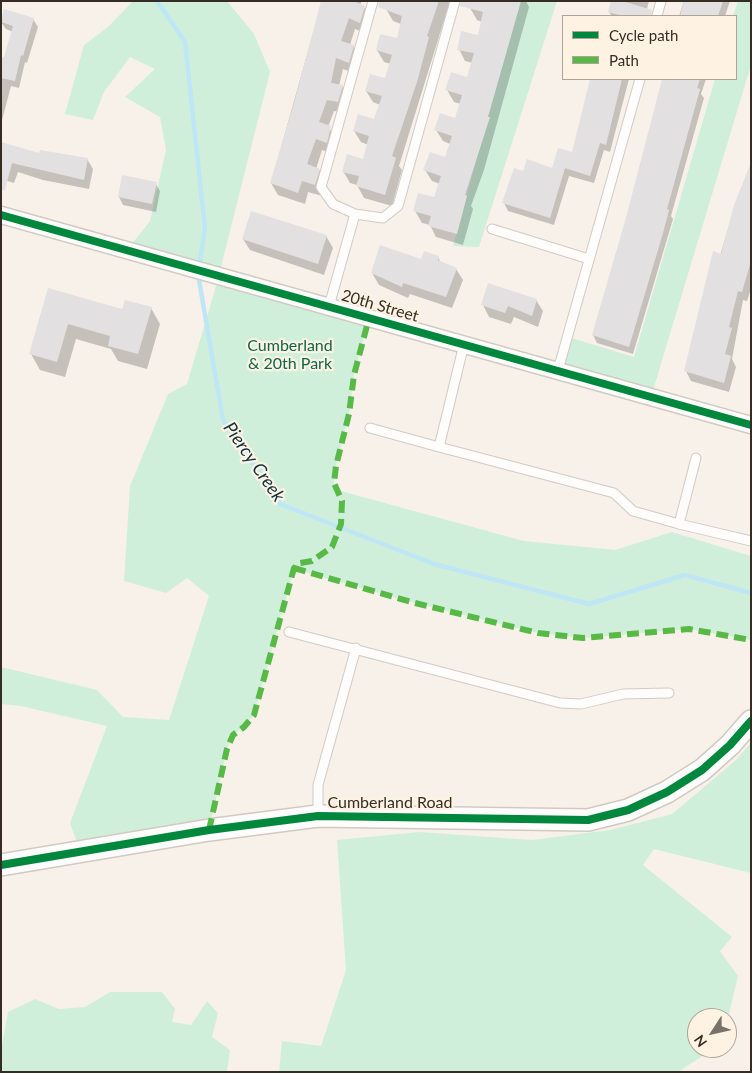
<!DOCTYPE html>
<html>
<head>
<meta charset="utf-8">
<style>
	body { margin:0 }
	#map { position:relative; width:752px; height:1073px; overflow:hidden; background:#f8f1e9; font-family:Lato,sans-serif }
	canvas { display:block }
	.frame { position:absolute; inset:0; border:2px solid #352d24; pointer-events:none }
	.legend { position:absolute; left:562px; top:15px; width:175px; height:65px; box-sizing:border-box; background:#fef2e3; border:1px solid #aea397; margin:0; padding:6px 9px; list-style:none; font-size:15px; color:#352d24 }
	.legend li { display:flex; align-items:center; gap:10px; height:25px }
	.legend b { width:25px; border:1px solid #aea397 }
	.north { position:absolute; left:687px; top:1008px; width:50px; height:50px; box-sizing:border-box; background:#fef2e3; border:1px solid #aea397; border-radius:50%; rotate:235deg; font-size:14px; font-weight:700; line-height:20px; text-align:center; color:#352d24 }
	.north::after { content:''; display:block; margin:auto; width:18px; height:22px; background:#797269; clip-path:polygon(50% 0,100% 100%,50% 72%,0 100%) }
</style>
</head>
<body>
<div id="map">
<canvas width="752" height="1073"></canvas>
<div class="frame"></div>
<ul class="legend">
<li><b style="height:6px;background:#00873e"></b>Cycle path</li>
<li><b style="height:6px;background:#58b947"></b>Path</li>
</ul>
<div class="north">N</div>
</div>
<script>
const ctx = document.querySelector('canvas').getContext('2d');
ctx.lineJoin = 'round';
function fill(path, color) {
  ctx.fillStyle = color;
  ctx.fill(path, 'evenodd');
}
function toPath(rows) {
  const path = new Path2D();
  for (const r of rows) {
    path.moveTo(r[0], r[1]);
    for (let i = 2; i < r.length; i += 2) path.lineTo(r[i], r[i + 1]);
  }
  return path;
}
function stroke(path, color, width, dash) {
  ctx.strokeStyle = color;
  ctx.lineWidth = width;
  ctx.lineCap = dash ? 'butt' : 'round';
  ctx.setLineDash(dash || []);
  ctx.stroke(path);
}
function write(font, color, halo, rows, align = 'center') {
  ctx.font = font + ' Lato,sans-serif';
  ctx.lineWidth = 4.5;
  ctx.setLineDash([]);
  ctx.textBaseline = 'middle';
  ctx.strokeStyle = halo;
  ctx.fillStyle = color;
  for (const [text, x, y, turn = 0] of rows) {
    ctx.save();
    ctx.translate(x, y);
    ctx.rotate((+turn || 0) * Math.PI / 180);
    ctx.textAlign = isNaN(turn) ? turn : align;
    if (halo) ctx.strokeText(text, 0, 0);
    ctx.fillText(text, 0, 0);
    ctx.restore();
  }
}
fill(toPath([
	[133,1,227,1,254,34,270,72,219,275,369,318,354,375,349,414,336,466,334,483,337,490,524,541,615,550,672,532,751,556,751,640,689,629,583,638,538,633,411,602,294,569,254,715,244,727,233,735,227,749,209,830,80,851,70,823,107,726,21,706,1,704,1,667,97,690,123,717,169,720,209,596,187,578,166,593,124,581,130,486,168,394,187,384,219,276,127,250,150,221,166,150,160,117,125,97,155,69,130,57,104,92,93,120,65,114,84,45,108,27],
	[519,1,557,1,479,247,453,246],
	[738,1,751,1,751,65,651,397,563,371,572,338,634,357,715,79,736,79,736,16,733,16],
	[751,743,751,873,654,849,643,865,732,937,720,951,738,976,727,1022,727,1018,697,1018,697,1048,709,1048,701,1057,678,1072,279,1072,282,1041,321,1046,346,970,337,840,419,832,532,840,610,830,672,814,735,761],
	[110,992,162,992,175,1009,172,1022,191,1025,207,1001,218,1013,212,1037,230,1050,227,1072,1,1072,1,1051,8,1012,35,999,59,1009,85,1007]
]), '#cfefdb');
fill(toPath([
	[322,1,362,1,360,5,364,7,371,19,367,34,355,29,350,45,353,46,360,58,356,74,343,69,339,86,342,86,349,98,345,113,334,111,328,127,337,139,333,154,322,150,316,169,319,170,326,182,322,196,308,192,305,204,278,195,271,183],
	[389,1,450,1,399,166,402,170,392,206,364,198,357,185,350,183,343,171,364,160,368,145,361,142,354,131,375,121,380,105,373,102,366,91,386,80,391,64,384,62,377,50,397,40,401,24,393,21,386,9],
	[472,1,526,1,529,7,484,170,471,206,473,209,463,245,436,237,430,225,422,223,415,211,435,199,440,184,432,181,425,170,446,159,450,144,443,141,436,130,455,120,461,104,454,102,447,90,468,78,473,63,465,61,459,49,479,36,482,22,477,20,470,8],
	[613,1,649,1,645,16,612,16,609,12],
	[684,1,730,1,725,16,679,16],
	[33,19,38,27,27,63,25,62,19,88,11,86,1,124,1,58,5,59,13,32,6,29,1,22],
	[596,79,629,79,610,152,604,150,594,183,569,176,554,225,508,211,504,203,524,173,553,169,573,154],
	[664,79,706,79,701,94,704,98,671,216,673,219,633,354,597,343,593,335,634,194,633,192],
	[1,143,40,155,87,159,93,169,89,189,43,180,18,172,14,183,1,179],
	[751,166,751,289,747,301,743,300,732,359,736,367,729,392,691,381,686,371,735,205],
	[123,177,156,184,160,191,156,212,123,205,119,197],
	[326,236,333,248,324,275,250,250,243,239],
	[438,257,441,263,456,269,463,280,452,308,410,294,408,298,379,285,372,273],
	[49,290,123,311,151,308,160,324,147,369,118,361,111,349,76,339,65,377,40,370,31,354],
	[536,300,543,311,538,327,514,317,511,324,489,317,483,305]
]), '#0003');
stroke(toPath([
	[157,1,185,42,205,228,199,267],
	[198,274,223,420,280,504,434,564,589,604,685,575,751,593]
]), '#bfe6f4', 4.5);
fill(toPath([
	[321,1,353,1,365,6,360,23,349,18,341,41,354,45,349,63,336,58,331,83,343,85,338,102,327,100,319,122,331,126,327,143,316,139,307,164,320,169,315,185,302,181,298,193,270,183,294,103],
	[379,1,439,1,427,36,429,37,417,82,392,156,396,158,385,195,356,186,359,176,342,172,347,154,363,159,369,136,353,131,358,114,374,119,382,96,365,91,370,74,385,78,392,55,376,50,380,34,397,38,402,16,378,7],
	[461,1,521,1,488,117,490,117,465,195,467,196,457,234,428,226,431,216,413,211,418,193,434,197,441,176,423,170,430,152,445,157,452,136,434,130,440,113,455,118,462,95,445,90,451,72,467,77,474,53,457,50,461,31,478,35,483,12,460,6],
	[611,1,622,1,652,10,651,16,623,16,608,12],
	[684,1,723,1,718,16,680,16],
	[4,9,34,18,23,56,21,55,15,81,1,78,1,57,4,57,13,26,1,22],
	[590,79,622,79,606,145,600,143,590,176,565,168,550,218,502,203,514,168,523,171,527,159,552,168,558,148,572,152],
	[662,79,700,79,697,88,700,89,667,209,669,210,663,233,629,347,592,335,627,214],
	[1,142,39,153,40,150,88,158,84,180,12,163,5,190,1,190],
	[750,165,751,261,742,292,738,291,729,327,732,328,725,354,731,356,724,383,684,371,713,251,721,254,734,205],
	[122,175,157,182,152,204,118,197],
	[251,211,327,235,318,264,242,239],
	[380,245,421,259,424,251,439,256,438,260,457,268,446,297,403,283,402,287,371,273],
	[488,283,537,299,532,316,508,306,505,313,481,305],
	[48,288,122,309,125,300,152,307,138,354,108,346,110,336,68,324,57,362,29,354]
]), '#e3e0e2');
const service = toPath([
	[373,1,321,187,333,204,355,214,383,218,398,206,455,1],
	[657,16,661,1],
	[492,229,589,259],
	[329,306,355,214],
	[558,370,640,79],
	[370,428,439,447,464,344],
	[439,447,614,493,633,511,679,524,696,458],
	[679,524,751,541],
	[289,632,560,703,581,704,623,694,669,693],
	[318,816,318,785,356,648]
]);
const minor = toPath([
	[1,215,751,425]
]);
const tertiary = toPath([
	[1,865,209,830,318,816,588,820,628,810,667,792,702,770,730,745,751,721]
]);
stroke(service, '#d1cac2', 11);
stroke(minor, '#d1cac2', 19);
stroke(tertiary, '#d1cac2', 24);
stroke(service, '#fefdfc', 9);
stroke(minor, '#fefdfc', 16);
stroke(tertiary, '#fefdfc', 21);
stroke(toPath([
	[294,568,411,602,538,633,583,638,689,629,751,640],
	[209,830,227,749,233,735,244,727,254,715,294,568,300,563,312,561,332,547,341,524,342,501,334,483,336,466,349,414,354,375,369,318]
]), '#58b947', 6, [12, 6]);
stroke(toPath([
	[1,215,751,425],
	[1,865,209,830,318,816,588,820,628,810,667,792,702,770,730,745,751,721]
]), '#00873e', 8);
write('16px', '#352d24', '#fef2e3', [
	["20th Street",380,306,16],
	["Cumberland Road",390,803]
]);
write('16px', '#0d674a', '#fef2e3', [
	["Cumberland",290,346],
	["& 20th Park",290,364]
]);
write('italic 18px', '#0e323f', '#fef2e3', [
	["Piercy Creek",254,462,55]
]);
</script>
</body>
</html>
